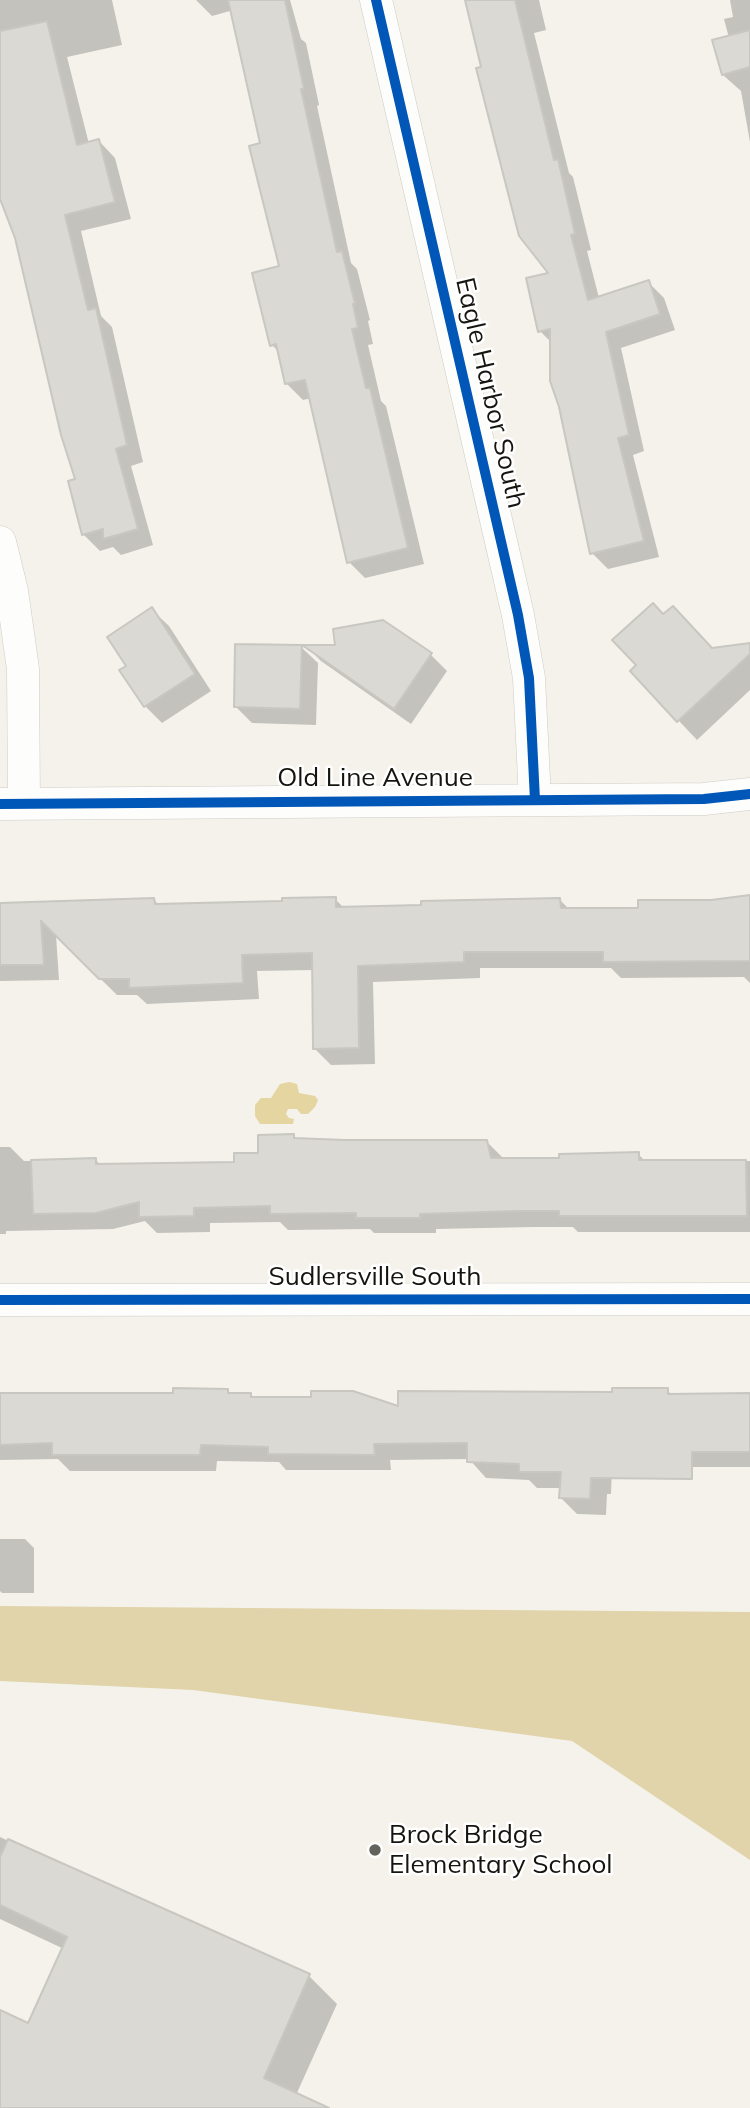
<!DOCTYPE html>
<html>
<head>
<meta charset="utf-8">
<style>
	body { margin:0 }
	canvas { display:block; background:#f4f2eb }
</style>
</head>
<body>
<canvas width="750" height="2108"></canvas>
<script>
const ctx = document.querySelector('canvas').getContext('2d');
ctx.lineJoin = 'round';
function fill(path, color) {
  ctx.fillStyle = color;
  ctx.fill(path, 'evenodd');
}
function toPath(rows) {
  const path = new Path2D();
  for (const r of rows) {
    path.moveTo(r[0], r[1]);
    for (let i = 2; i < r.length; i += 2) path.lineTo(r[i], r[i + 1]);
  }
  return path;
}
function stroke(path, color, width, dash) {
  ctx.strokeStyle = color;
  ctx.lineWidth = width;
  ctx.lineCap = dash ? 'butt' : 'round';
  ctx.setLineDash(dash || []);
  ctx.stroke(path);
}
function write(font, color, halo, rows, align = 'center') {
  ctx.font = font + ' Mulish,sans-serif';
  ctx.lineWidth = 5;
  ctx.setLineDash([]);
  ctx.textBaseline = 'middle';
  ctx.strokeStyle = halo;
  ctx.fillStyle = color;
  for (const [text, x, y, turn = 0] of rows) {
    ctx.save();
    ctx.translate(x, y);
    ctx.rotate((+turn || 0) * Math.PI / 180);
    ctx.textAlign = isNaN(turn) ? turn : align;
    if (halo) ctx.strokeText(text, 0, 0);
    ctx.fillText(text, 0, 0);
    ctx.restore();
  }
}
fill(toPath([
	[0,1606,750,1612,750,1860,572,1741,193,1690,0,1681]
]), '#e1d4aa');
fill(toPath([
	[289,1082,297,1084,299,1093,315,1096,318,1100,315,1107,308,1114,301,1114,297,1109,288,1109,286,1114,289,1118,294,1119,293,1124,260,1124,255,1116,255,1105,261,1098,271,1098,280,1084]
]), '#e5d5a1');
fill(toPath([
	[0,0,112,0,122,45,67,57,89,144,99,141,115,158,131,219,81,231,101,316,112,327,143,462,131,466,153,545,121,555,113,547,100,551,83,534,77,480,17,238,0,183],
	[196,0,290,0,301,39,306,43,319,105,317,106,351,263,357,269,370,320,368,321,373,344,368,345,381,401,386,406,424,564,365,578,349,562,311,398,303,400,287,384,280,353,272,345,281,268,262,145,233,14,230,11,212,16],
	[467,0,539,0,546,30,534,33,569,173,573,177,591,250,587,251,599,298,648,282,664,298,675,330,621,348,644,451,633,455,659,557,608,569,592,553,551,342,540,331,551,274],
	[730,0,750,0,750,142,741,91,723,75,729,38,724,19,733,17],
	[152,610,169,626,211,691,162,723,145,706,128,667],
	[664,616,713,650,750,644,750,690,697,740,632,671,638,665],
	[383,622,431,655,447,671,411,724,321,661,307,647,337,647],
	[301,647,318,663,316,725,252,723,235,706],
	[750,897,750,983,744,977,621,978,611,968,480,968,480,978,373,982,375,1064,331,1065,314,1048,314,970,257,971,259,999,147,1004,137,995,117,995,56,935,59,980,0,981,0,904,154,900,159,905,284,903,335,899,345,909,560,900,570,910,639,910],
	[294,1136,297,1139,487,1142,504,1159,561,1159,638,1154,646,1162,750,1161,750,1232,578,1232,573,1227,534,1227,436,1229,436,1233,374,1233,370,1229,288,1230,280,1222,210,1223,210,1232,157,1233,145,1221,113,1229,6,1231,6,1234,0,1234,0,1147,10,1147,24,1161,96,1160,101,1166,236,1164],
	[667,1390,673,1396,750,1395,750,1467,612,1467,611,1494,607,1494,606,1515,577,1514,560,1497,561,1488,537,1488,529,1480,486,1478,469,1459,390,1460,391,1470,286,1470,279,1462,217,1461,216,1471,70,1471,58,1459,0,1460,0,1393,174,1395,227,1391,230,1394,250,1394,255,1399,400,1408],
	[0,1539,25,1539,34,1548,34,1593,2,1593,0,1591],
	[0,1837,95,1881,309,1976,337,2004,296,2095,325,2108,0,2108,0,2012,29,2025,64,1949,0,1919]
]), '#0003');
const building = toPath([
	[228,0,285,0,304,89,301,89,337,252,342,251,355,304,353,304,358,328,352,329,366,388,370,388,408,548,347,563,305,380,285,384,276,344,270,346,252,273,279,266,249,146,260,143,228,0],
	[465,0,515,0,554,160,558,159,575,234,571,235,588,300,649,280,660,314,606,332,629,435,618,438,644,541,590,554,559,407,550,381,550,329,538,332,526,278,548,273,519,236,476,68,481,67,465,0],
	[47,21,77,145,99,139,115,202,65,215,88,310,96,308,127,445,116,449,138,529,103,539,103,529,82,535,68,481,75,479,61,435,15,238,0,199,0,31,47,21],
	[750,30,750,67,722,75,712,40,750,30],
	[653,603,663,614,673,606,712,648,750,643,750,654,677,722,630,671,636,665,612,640,653,603],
	[152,607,195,674,144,707,119,670,126,666,107,637,152,607],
	[383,620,432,653,394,709,302,645,335,645,333,629,383,620],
	[235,644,302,645,300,709,234,707,235,644],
	[750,895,750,961,603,962,603,952,464,952,464,962,358,966,359,1048,313,1049,312,953,242,955,243,983,129,988,129,979,99,979,41,921,44,965,0,965,0,903,154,898,155,904,282,901,282,898,336,897,336,907,421,905,421,901,560,898,561,908,638,908,638,900,711,900,750,895],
	[294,1134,294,1138,345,1140,487,1140,491,1158,559,1158,559,1154,639,1152,639,1160,746,1160,747,1216,559,1216,559,1211,517,1211,420,1214,420,1218,356,1218,356,1213,270,1214,270,1206,194,1208,194,1216,139,1217,139,1202,96,1213,33,1214,31,1160,96,1158,96,1164,234,1162,234,1153,258,1153,258,1135,294,1134],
	[173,1388,228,1389,228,1393,251,1393,251,1397,311,1397,311,1391,353,1391,398,1406,398,1391,612,1392,612,1388,668,1388,668,1394,750,1393,750,1452,692,1452,692,1479,591,1478,590,1499,559,1498,561,1472,519,1472,519,1464,467,1462,467,1443,374,1444,375,1455,268,1454,268,1447,201,1445,200,1455,52,1455,52,1443,0,1445,0,1393,173,1393,173,1388],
	[8,1839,310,1974,264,2078,329,2108,0,2108,0,2010,28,2023,67,1937,0,1905,0,1857,8,1839]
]);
fill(building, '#dad9d3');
stroke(building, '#c8c7c1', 2);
const minor = toPath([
	[376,0,518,615,529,678,535,800],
	[0,542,12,591,23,669,24,803],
	[0,804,704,799,750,794],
	[0,1300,750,1299]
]);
stroke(minor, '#ceccc6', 33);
stroke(minor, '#fdfdfc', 32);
stroke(toPath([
	[376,0,518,615,529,678,535,800],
	[0,804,704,799,750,794],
	[0,1300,750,1299]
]), '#0057b8', 10);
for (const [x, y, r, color] of [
	[375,1850,7,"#63625c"]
]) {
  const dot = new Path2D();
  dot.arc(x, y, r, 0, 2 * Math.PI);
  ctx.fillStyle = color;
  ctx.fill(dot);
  stroke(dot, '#fff', 2.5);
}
write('26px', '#15140f', '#fff', [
	["Eagle Harbor South",490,393,77],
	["Old Line Avenue",375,778],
	["Sudlersville South",375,1277]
]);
write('26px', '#15140f', '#fff', [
	["Brock Bridge",389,1835],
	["Elementary School",389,1865]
], 'left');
</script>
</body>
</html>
